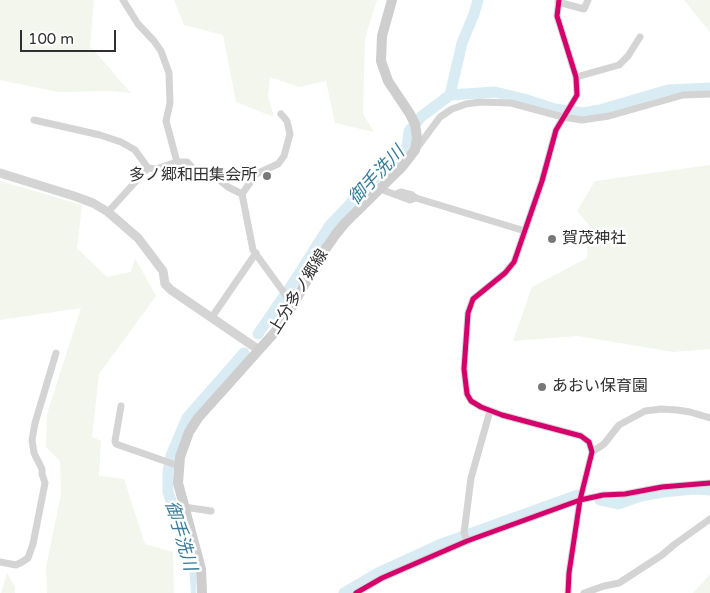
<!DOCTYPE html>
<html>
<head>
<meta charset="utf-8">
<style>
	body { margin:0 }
	#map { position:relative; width:710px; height:593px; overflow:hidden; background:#fff; font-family:"Varela Round",sans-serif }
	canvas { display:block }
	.scale { position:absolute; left:20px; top:30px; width:96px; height:22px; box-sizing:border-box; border:2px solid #303030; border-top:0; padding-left:6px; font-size:15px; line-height:18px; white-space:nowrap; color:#303030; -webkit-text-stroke:4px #fff; paint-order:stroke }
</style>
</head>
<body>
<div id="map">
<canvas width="710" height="593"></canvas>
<div class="scale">100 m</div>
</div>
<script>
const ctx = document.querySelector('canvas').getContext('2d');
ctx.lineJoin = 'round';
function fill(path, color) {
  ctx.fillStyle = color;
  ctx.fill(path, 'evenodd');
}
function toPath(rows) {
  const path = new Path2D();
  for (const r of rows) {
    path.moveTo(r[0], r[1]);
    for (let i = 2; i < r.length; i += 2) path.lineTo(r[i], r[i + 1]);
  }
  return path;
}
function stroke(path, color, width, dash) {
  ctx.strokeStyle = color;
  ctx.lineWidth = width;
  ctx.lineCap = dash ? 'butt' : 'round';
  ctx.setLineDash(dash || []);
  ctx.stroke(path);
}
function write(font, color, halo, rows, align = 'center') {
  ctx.font = font + ' "Varela Round","Noto Sans JP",sans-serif';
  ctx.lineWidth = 5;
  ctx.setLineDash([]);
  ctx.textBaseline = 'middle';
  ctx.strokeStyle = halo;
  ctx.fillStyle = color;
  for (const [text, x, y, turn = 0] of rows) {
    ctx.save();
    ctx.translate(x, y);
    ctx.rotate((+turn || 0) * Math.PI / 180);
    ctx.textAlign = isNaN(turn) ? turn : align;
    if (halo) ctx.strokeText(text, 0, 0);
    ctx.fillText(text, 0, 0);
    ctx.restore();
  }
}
fill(toPath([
	[0,0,94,0,90,46,131,93,110,91,58,92,0,80],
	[174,0,377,0,365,38,363,114,374,132,335,123,326,81,299,87,270,77,268,96,274,117,236,102,223,35,184,25],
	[684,0,710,0,710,32],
	[710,165,710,349,673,352,578,336,513,341,532,287,587,258,589,225,577,211,595,181],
	[0,181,82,205,77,248,107,277,131,272,135,258,156,296,99,374,92,437,101,441,99,476,124,479,145,544,173,552,174,593,47,593,46,567,61,494,60,461,46,447,47,414,81,308,0,320],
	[7,573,15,587,15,593,1,593],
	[710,574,710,593,693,593,705,580]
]), '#f2f6ed');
fill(toPath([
	[183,528,196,569,196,593,191,593,189,568,176,530]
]), '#d9ecf4');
stroke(toPath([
	[450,95,462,43,474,14,478,0],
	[258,334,299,274,330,225,377,176,399,156,407,147,409,131,422,116,450,95,495,92,524,99,555,109,583,113,600,110,668,90,710,88],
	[600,500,618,504,641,496,663,492,694,489,710,490],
	[185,544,168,492,168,471,171,456,187,418,244,353],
	[344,593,378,573,439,545,578,495]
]), '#d9ecf4', 11);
stroke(toPath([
	[123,0,138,24,154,41,161,51,169,73,170,103,166,121,177,162],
	[559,0,557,16,576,77,577,95,556,130,542,181,514,262,505,273,473,299,468,313,464,369,467,394,471,401,481,407,502,415,581,436,589,442,592,452,580,500,569,573,568,593],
	[558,2,584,9,588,0],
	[576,77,619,65,628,56,640,37],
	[34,120,100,135,121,142,135,150,148,168,156,169,177,162,187,162,194,169,213,175,228,187,242,194,253,250,293,305],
	[417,148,440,117,452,109,466,104,480,102,511,103,563,117,582,120,609,116,683,95,710,94],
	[380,189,410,200,416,198],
	[242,194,256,174,278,164,284,156,290,134,287,121,281,114],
	[396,194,401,192,412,195,416,198,525,231],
	[108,212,148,168],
	[212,317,256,253],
	[121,406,115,441,116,444,179,466],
	[592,452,604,444,619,425,645,411,661,409,677,410,690,412,710,418],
	[184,507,211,511],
	[467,541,464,533,471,478,490,411],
	[0,562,16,565,22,562,28,558,33,544,45,483,42,474,42,469,34,453,32,440,35,423,56,353],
	[356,593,382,578,467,541,580,500,603,495,625,494,662,487,710,483],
	[584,593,604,586,619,583,662,555,675,544,710,519]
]), '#d4d4d4', 7);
stroke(toPath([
	[0,173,74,196,93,203,108,212,138,238,163,271,165,284,171,290,259,350]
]), '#d4d4d4', 9);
stroke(toPath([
	[202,593,201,569,178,483,180,457,189,432,198,418,275,332,293,305,320,257,336,234,345,223,402,167,415,150,417,138,415,124,410,114,388,81,381,61,382,36,392,0]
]), '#cecece', 10);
stroke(toPath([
	[559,0,557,16,576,77,577,95,556,130,542,181,514,262,505,273,473,299,468,313,464,369,467,394,471,401,481,407,502,415,581,436,589,442,592,452,580,500,569,573,568,593],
	[356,593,382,578,467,541,580,500,603,495,625,494,662,487,710,483]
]), '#d6006c', 5);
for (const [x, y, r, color] of [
	[267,176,5,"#787878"],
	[552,239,5,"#787878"],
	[542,387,5,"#787878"]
]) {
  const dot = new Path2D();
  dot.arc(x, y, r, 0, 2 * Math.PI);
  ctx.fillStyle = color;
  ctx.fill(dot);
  stroke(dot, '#fff', 2);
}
write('16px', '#303030', '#fff', [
	["多ノ郷和田集会所",257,176,"right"],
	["賀茂神社",562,239],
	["あおい保育園",552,387]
], 'left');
write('16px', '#303030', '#fff', [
	["上分多ノ郷線",299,292,-58]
]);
write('italic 18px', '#387d99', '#fff', [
	["御手洗川",377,176,-47],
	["御手洗川",180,536,74]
]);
</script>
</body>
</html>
